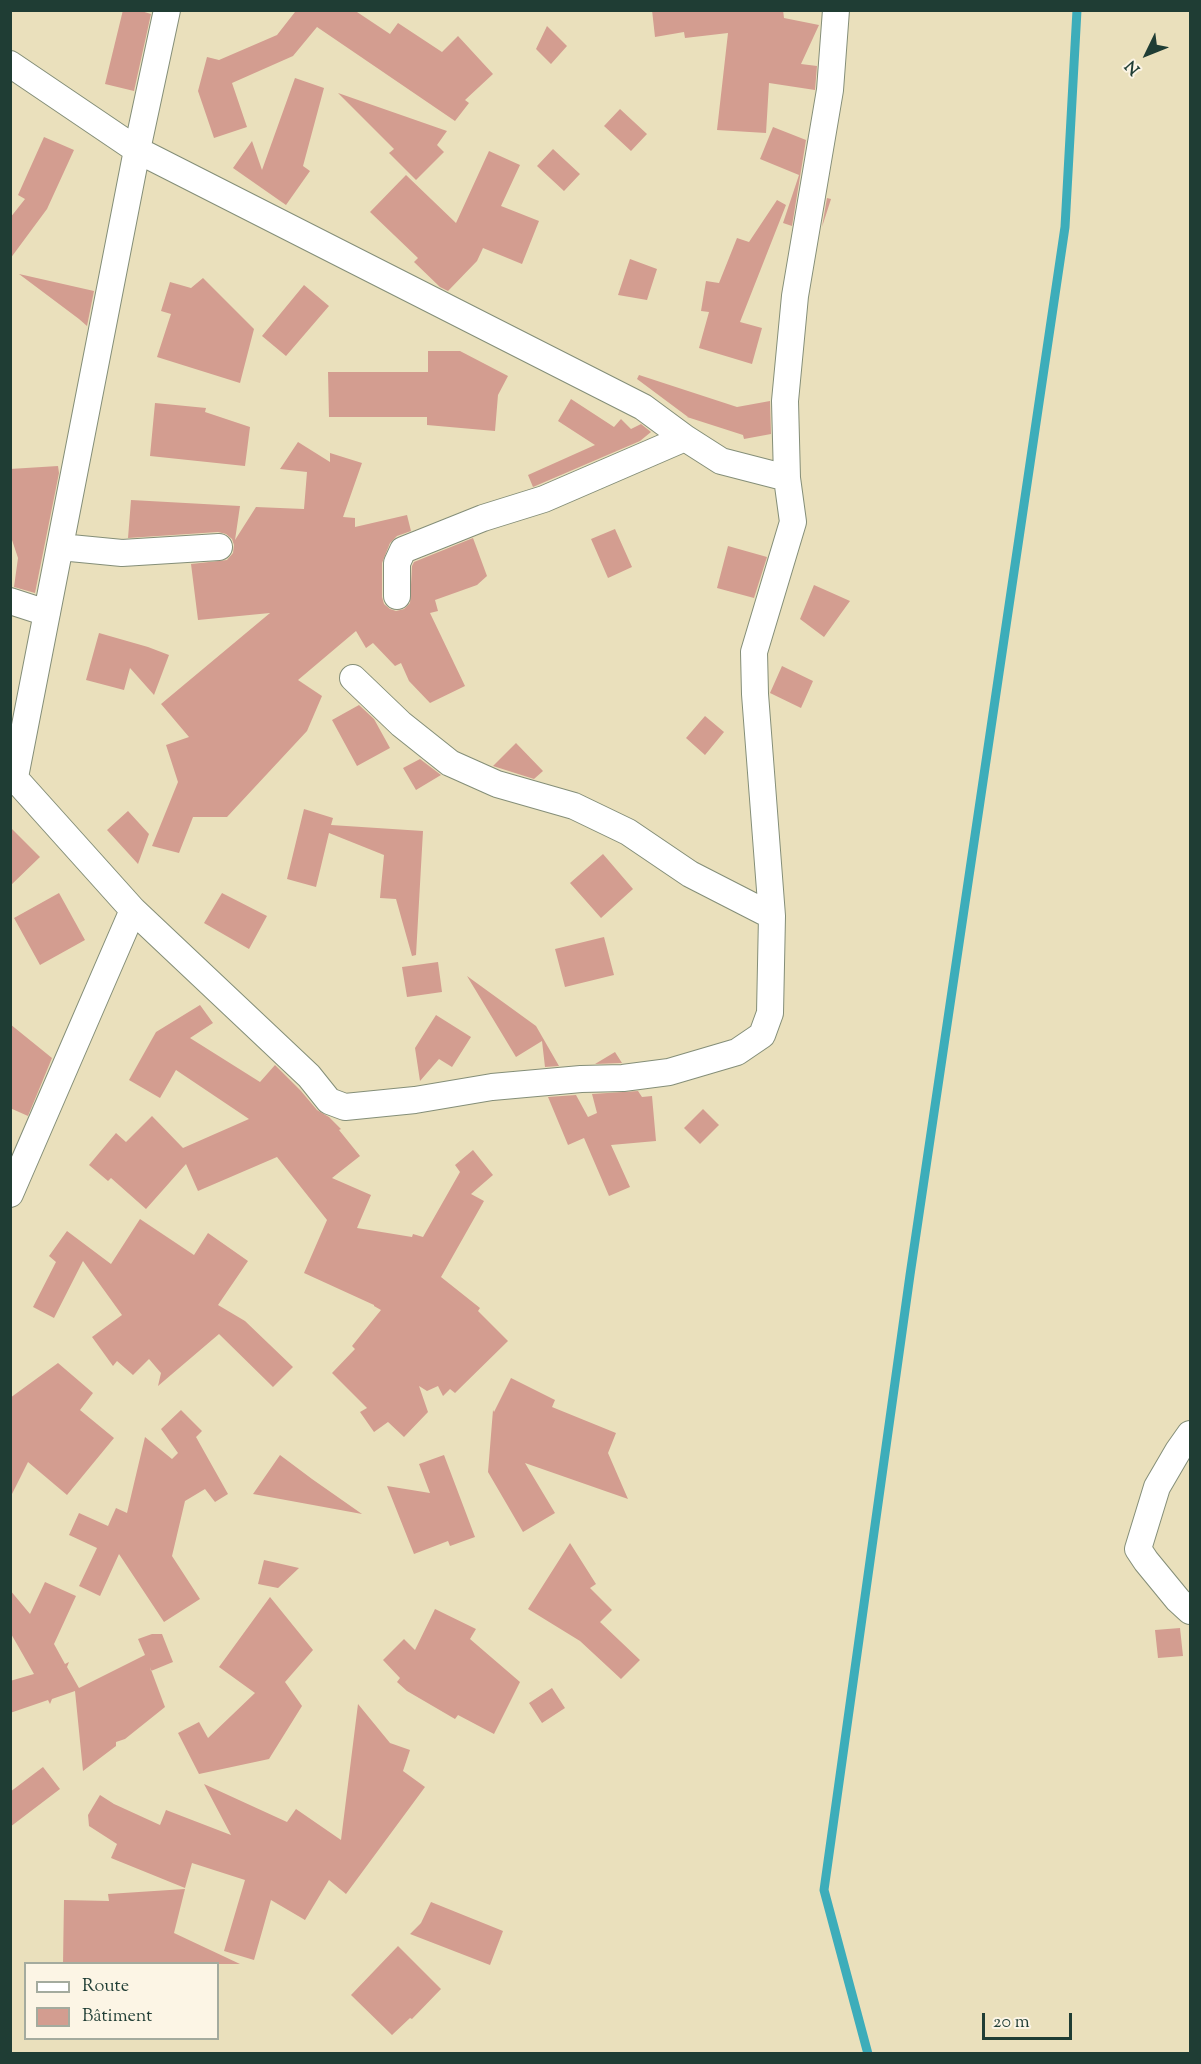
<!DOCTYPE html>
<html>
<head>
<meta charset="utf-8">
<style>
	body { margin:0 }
	#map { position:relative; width:1201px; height:2064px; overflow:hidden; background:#eae0bc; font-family:"Sorts Mill Goudy",serif }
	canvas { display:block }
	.frame { position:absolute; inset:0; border:12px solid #1f3d34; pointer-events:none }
	.legend { position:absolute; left:24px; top:1962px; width:195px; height:78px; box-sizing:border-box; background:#fcf5e5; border:2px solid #a4ab9e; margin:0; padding:8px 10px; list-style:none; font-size:18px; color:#1f3d34 }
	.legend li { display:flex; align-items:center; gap:12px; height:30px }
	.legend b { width:30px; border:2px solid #a4ab9e }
	.north { position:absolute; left:1117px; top:24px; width:60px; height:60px; -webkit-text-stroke:4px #fcf5e5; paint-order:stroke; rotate:227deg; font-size:16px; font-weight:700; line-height:24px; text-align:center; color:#1f3d34 }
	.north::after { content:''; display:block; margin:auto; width:21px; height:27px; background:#1f3d34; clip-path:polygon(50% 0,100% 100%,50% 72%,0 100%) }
	.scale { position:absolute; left:982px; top:2013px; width:90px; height:27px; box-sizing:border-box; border:3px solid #1f3d34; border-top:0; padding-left:8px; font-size:18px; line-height:21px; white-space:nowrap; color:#1f3d34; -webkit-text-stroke:4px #fcf5e5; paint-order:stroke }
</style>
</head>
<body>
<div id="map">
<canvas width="1201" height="2064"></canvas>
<div class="frame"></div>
<ul class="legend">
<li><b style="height:8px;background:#fff"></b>Route</li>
<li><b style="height:16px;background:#d39d90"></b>Bâtiment</li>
</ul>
<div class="north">N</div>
<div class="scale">20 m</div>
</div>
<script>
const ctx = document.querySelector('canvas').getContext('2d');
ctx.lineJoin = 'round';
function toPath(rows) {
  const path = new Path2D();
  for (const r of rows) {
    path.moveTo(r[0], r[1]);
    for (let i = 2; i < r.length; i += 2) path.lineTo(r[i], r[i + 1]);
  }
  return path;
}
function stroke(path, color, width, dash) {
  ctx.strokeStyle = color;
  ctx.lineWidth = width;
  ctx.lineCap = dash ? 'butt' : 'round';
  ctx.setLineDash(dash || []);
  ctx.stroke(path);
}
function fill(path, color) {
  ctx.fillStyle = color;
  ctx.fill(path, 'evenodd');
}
stroke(toPath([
	[868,2054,824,1890,910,1275,1065,227,1077,10]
]), '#3dadba', 9);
fill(toPath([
	[123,10,138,10,151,14,134,91,105,84],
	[293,10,354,10,390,34,398,23,442,52,458,36,493,74,465,100,469,103,455,121,317,27,293,56,232,83,247,127,214,138,198,91,207,57,219,60,277,35,295,12],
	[652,10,783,10,784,18,819,25,801,64,817,66,815,90,769,83,766,133,717,130,728,33,685,38,684,32,655,37],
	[547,26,567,46,551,64,536,49],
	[295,78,324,88,303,166,310,171,286,205,233,168,252,141,262,170],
	[338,93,447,131,437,145,444,152,416,180,389,153,394,149],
	[620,109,647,134,631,151,604,126],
	[773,127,806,140,792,226,783,223,799,175,760,159],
	[44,137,74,150,47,209,10,259,10,218,25,199,18,195],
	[553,149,580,174,564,191,537,166],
	[489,151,520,165,501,206,539,221,522,264,483,248,477,261,448,291,440,287,414,262,418,258,370,212,406,175,456,223],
	[827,198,831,199,822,227],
	[777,200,786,205,740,322,762,328,752,364,699,348,709,312,701,311,706,281,719,283,737,238,749,242],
	[630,259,657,269,647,300,618,295],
	[19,274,94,291,87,326,79,319],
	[203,278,254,329,240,383,157,357,171,314,161,311,170,282,191,288],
	[304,285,329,306,286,356,262,336],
	[428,351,460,351,508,376,498,395,495,431,427,425,427,417,329,417,328,372,428,372],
	[639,375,737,407,770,401,771,434,744,439,743,435,687,417,688,417,637,379],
	[571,399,614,427,621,419,631,429,641,424,651,432,640,441,533,487,528,475,595,445,558,421],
	[155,403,206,408,205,412,250,427,245,466,150,456],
	[298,442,330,462,330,453,362,463,343,517,355,518,355,527,407,515,411,531,397,536,390,543,382,563,382,597,384,604,390,609,396,611,404,609,410,603,412,566,414,562,473,538,487,576,477,585,435,600,438,611,430,613,465,686,430,703,409,681,401,663,395,666,373,643,366,648,356,631,298,680,322,696,307,731,227,817,193,817,179,853,152,846,178,782,166,745,189,737,161,704,270,613,198,620,191,564,227,560,233,553,234,545,232,539,226,534,218,532,128,538,131,500,240,506,235,540,256,507,304,509,307,472,280,469],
	[58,466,59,473,35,593,14,587,18,558,10,534,10,469],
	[615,529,632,567,608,578,591,539],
	[728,546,767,557,754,598,717,588],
	[814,585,850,601,824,637,800,619],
	[99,633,148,647,169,655,154,695,130,668,124,690,86,680],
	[782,666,813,681,801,708,770,693],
	[359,705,374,719,390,748,357,766,332,720],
	[705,716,724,732,705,755,686,738],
	[516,743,543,771,534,779,493,766],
	[420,759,441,775,416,790,403,768],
	[304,809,333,818,331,825,423,831,416,955,412,956,396,899,380,898,384,855,329,833,316,887,287,879],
	[128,811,149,834,138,864,107,830],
	[10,827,40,857,10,886],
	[603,854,633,889,601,918,570,883],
	[59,893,85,940,40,965,14,918],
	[222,893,267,916,249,949,204,923],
	[604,937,614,975,565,987,555,949],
	[438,962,442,992,407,997,402,967],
	[467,976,536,1026,559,1066,545,1067,542,1041,516,1057],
	[200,1005,213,1023,190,1038,260,1082,275,1065,301,1091,317,1110,329,1117,341,1129,339,1130,360,1156,332,1178,371,1195,357,1228,412,1237,413,1234,423,1237,460,1172,455,1165,473,1150,493,1175,471,1194,484,1201,441,1277,480,1308,478,1311,508,1341,455,1393,450,1389,443,1396,438,1386,427,1391,419,1386,428,1412,404,1437,388,1422,374,1432,360,1412,367,1408,332,1373,355,1349,352,1346,381,1310,374,1306,374,1305,304,1273,327,1220,277,1157,198,1191,186,1164,146,1209,111,1178,108,1181,89,1165,116,1133,126,1142,152,1116,183,1148,249,1119,176,1070,160,1098,129,1080,156,1032],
	[436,1015,471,1037,452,1067,439,1059,420,1081,415,1048],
	[10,1024,52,1058,28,1116,10,1108],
	[615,1052,622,1063,595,1064],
	[638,1091,642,1097,652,1096,656,1141,611,1145,630,1187,609,1196,584,1138,568,1145,548,1097,576,1095,588,1117,597,1113,592,1094],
	[703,1109,719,1125,700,1144,684,1128],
	[140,1219,194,1255,208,1233,248,1261,218,1305,245,1321,293,1367,273,1387,219,1334,158,1386,161,1373,149,1359,133,1375,117,1361,113,1366,92,1337,122,1315,83,1261,54,1318,33,1307,56,1262,49,1256,67,1231,111,1264],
	[58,1363,93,1393,80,1410,114,1438,67,1495,28,1462,10,1498,10,1398],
	[511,1378,555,1400,552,1407,616,1433,608,1453,628,1499,525,1463,555,1513,523,1532,488,1472,493,1410,494,1412],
	[181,1410,202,1431,196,1437,228,1494,215,1502,205,1489,185,1501,172,1556,200,1599,164,1622,119,1554,100,1596,79,1586,97,1548,69,1535,79,1513,108,1526,116,1508,127,1513,145,1437,172,1459,178,1453,161,1429],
	[280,1455,312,1479,362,1514,253,1494],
	[444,1455,475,1537,450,1546,448,1541,414,1554,387,1486,430,1493,419,1464],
	[570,1543,596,1584,590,1588,612,1610,600,1622,640,1660,621,1679,580,1641,528,1609],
	[264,1560,299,1568,278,1588,258,1584],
	[45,1582,76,1596,54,1644,65,1664,69,1662,67,1667,79,1688,145,1655,138,1639,152,1634,162,1634,173,1662,151,1671,150,1667,165,1707,125,1739,116,1742,116,1746,83,1771,75,1691,52,1699,50,1704,48,1700,10,1713,10,1681,34,1674,10,1632,10,1590,30,1614],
	[270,1597,313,1650,285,1682,302,1706,269,1759,199,1774,178,1733,199,1722,208,1738,255,1693,219,1667],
	[435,1609,476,1629,470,1639,520,1682,494,1734,458,1715,455,1719,407,1691,397,1682,400,1678,383,1660,404,1639,415,1650],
	[1180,1628,1183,1656,1158,1658,1155,1630],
	[552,1688,565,1708,542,1723,529,1703],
	[358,1704,390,1743,410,1750,403,1771,425,1787,346,1894,329,1880,305,1920,271,1900,254,1960,224,1951,245,1880,192,1863,185,1888,111,1858,117,1844,89,1826,88,1815,100,1795,114,1804,160,1825,166,1810,231,1835,204,1784,287,1822,296,1809,341,1840],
	[43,1767,60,1789,10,1827,10,1792],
	[185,1889,174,1933,240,1964,63,1964,64,1900,109,1901,108,1894],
	[431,1902,503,1931,490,1965,410,1934,421,1923],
	[398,1946,441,1989,412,2019,410,2018,392,2035,351,1995]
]), '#d39d90');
const street = toPath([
	[10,64,137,150,643,407,685,438,721,461,787,478],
	[60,547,122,553,219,547],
	[397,596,397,563,403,550,483,518,544,499,685,438],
	[10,601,47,613],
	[353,678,401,724,450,763,497,784,574,806,628,832,690,874,772,916],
	[10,773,133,910,309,1076,329,1101,345,1107,415,1100,492,1087,581,1079,623,1078,669,1072,737,1052,762,1035,770,1013,772,916,755,694,754,652,793,522,787,478,785,401,795,296,830,90,836,10],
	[15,777,137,150,167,10],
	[10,1194,133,910],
	[1190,1434,1178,1451,1157,1487,1138,1549,1146,1561,1178,1600,1190,1611]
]);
stroke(street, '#848e78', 28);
stroke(street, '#fff', 26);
</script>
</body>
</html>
